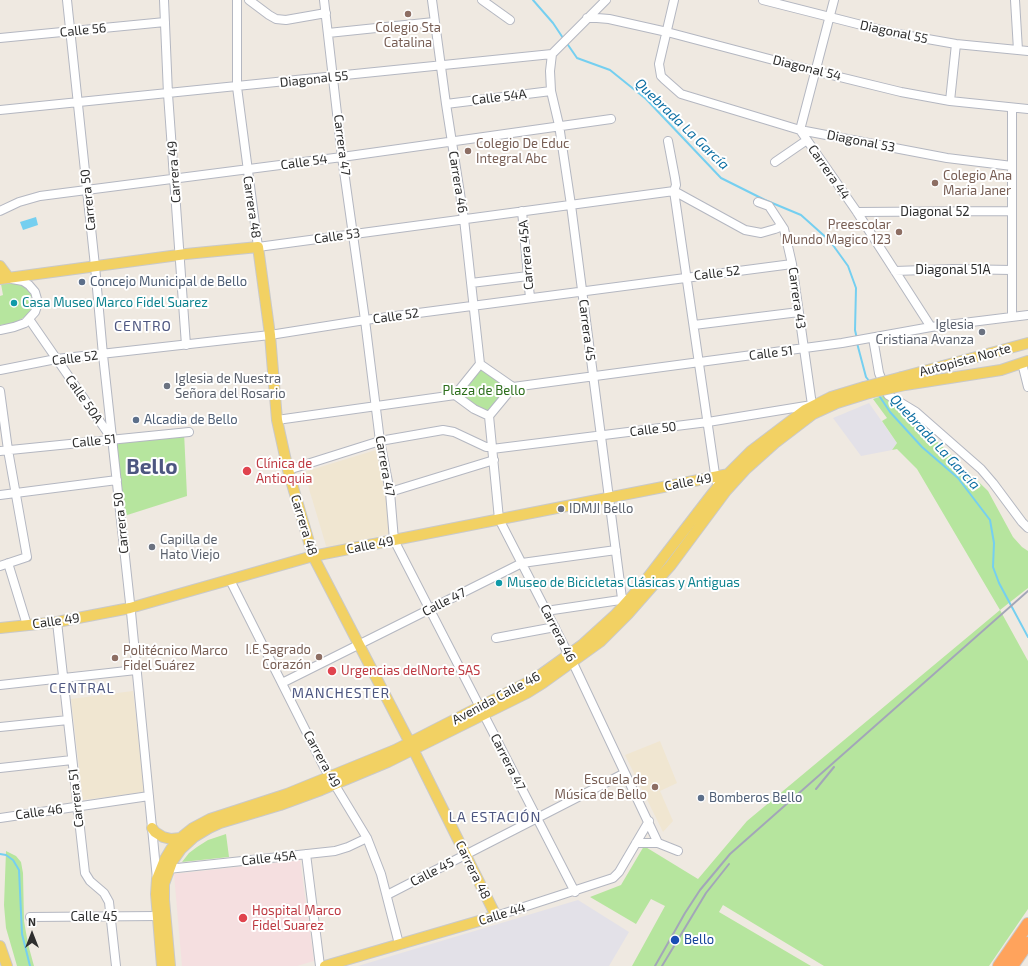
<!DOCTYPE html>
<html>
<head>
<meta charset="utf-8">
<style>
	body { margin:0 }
	#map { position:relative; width:1028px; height:966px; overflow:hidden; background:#efe9e1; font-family:"Exo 2",sans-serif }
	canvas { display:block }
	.north { position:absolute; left:12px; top:914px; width:40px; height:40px; -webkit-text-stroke:3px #fff; paint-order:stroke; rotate:0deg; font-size:11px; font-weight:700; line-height:16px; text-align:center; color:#2e2e2e }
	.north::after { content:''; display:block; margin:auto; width:14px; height:18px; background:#2e2e2e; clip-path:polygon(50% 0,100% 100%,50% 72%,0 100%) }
</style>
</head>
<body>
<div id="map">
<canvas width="1028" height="966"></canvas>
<div class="north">N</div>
</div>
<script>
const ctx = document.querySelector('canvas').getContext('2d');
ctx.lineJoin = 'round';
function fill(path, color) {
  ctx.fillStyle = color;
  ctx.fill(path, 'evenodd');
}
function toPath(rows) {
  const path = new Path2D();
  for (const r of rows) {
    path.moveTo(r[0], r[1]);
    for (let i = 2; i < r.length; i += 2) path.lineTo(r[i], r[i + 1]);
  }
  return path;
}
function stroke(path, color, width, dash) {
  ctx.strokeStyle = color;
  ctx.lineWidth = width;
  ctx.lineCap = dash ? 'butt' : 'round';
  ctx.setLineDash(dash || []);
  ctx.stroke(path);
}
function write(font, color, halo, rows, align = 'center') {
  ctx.font = font + ' "Exo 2",sans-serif';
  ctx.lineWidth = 4;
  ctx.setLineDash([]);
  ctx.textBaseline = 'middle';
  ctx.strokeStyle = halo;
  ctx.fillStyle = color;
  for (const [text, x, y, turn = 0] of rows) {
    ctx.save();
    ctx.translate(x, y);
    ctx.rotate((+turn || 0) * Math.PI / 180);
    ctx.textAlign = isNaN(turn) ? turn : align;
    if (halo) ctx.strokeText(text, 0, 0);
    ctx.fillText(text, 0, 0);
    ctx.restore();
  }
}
fill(toPath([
	[869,403,897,443,892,450,861,456,833,418],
	[578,900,629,932,609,966,358,966]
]), '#e3e1e8');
fill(toPath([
	[379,449,383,466,392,533,327,549,304,472],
	[133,691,145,792,83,800,71,699],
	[660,741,677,783,660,791,673,821,663,832,625,755]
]), '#f0e6d1');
fill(toPath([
	[300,860,314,961,297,966,182,966,174,874]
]), '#f5dfe0');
fill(toPath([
	[10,283,20,284,28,290,31,295,32,310,26,316,15,323,0,325,0,296,3,295,1,284],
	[480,367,509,387,488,414,476,407,459,394],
	[885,395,894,406,913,418,988,491,1013,537,1022,547,1028,551,1028,588,1000,610,1028,661,1028,909,989,966,824,966,723,905,719,912,811,966,632,966,665,906,651,899,636,924,590,897,621,885,644,846,698,879,747,821,1000,610,917,469,897,449,892,450,897,443,882,421,887,418,873,399],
	[184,432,187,496,121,517,112,439],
	[226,834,229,857,182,862,189,853,197,847,208,840],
	[6,851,16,856,21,862,23,873,24,921,28,944,34,966,17,966,6,928,4,905]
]), '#b6e59e');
fill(toPath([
	[36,217,38,225,23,230,20,222]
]), '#75cff0');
stroke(toPath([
	[533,0,553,23,563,38],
	[566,42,577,58,610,70,646,99,721,178,765,200,801,215,830,241,848,266,856,288,855,330,857,339],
	[857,343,866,377,870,382],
	[878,394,890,412,922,447,958,478,990,520,994,543,993,567,999,583,1028,637],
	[0,854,6,855,13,860,19,870,22,934,30,966]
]), '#75cff0', 2);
const minor = toPath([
	[67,0,95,266,103,355,131,612,157,879],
	[164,0,168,94,186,345],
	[237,0,237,87,258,247,674,191],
	[249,0,269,15,276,19,286,20,326,13],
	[324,0,342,157,365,320,380,441,390,492,394,540,575,892],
	[432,0,446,104,464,219,480,364],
	[482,0,510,20],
	[674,0,659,64,661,76,664,79,681,94,800,130,947,158,1012,166],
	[763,0,893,33,956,44,1028,51],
	[834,0,800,130,857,212,931,327],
	[1015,0,1018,50],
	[587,18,597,18,609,19,667,32,815,71,901,92,950,101,1028,109],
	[328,33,434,22],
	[0,38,165,22],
	[552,54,550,71,551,91,559,125,571,205,623,606],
	[950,101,956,44],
	[446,104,551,91],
	[1012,108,1012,317],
	[0,110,552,54,606,0],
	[668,141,675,178,676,185,674,191,716,481],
	[775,162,807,140],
	[674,191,745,230,761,233,775,229,782,226],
	[0,211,19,202,40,196,342,157,611,119],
	[522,211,530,298],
	[857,212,1012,211],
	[895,271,953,269,1012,270],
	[471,283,528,276],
	[29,319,112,439],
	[694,325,799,312],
	[0,330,14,327,25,323,35,312,37,306,37,299,35,292,29,285,23,281,12,279],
	[873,338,879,373,888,395,916,412,981,469,993,483,1022,522,1028,528],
	[1022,363,1028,387],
	[0,370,56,359,270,335,365,320,792,264],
	[0,391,8,450,27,557,0,566],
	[455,395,474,409,489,416,513,387,842,343,931,327,1028,315],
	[489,416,499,519,573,663,658,843],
	[277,420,455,395,480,364,513,387],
	[492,449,708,422,812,405,792,264,784,229,769,206,758,202],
	[0,451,189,432],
	[288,470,380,441,443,430,454,432,486,447,492,447],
	[390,492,494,460],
	[0,495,117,480],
	[8,563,27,625],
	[230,580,324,767,367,838,381,874,399,944],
	[546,611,627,599],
	[57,622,85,873,90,881,104,893,109,902,116,966],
	[496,638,555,627],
	[282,683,522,563,616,550],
	[0,685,136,670],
	[0,727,68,720],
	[0,768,72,760],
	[0,818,149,796],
	[636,843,658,843,678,851],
	[306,854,320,966],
	[168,869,335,851,348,847,367,838],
	[387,895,625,773],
	[496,916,613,878,619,872,649,821],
	[30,917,158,916]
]);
const major = toPath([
	[0,266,9,278],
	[0,279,186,254,258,247,270,335,277,420,288,470,313,556,410,743,496,916,325,966],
	[902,377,1028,343],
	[905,385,1001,370,1028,361],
	[0,628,57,622,130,608,313,556,729,474],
	[152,828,155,832,163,837,171,839,181,838],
	[0,946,7,966],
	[162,966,156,894,157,879,165,859,171,849,183,836,193,828,210,819,287,794,395,750,536,678,582,645,615,615,642,585,712,494,728,474,751,451,805,410,831,397,864,387],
	[170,966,164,900,164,884,172,862,181,849,194,837,209,828,220,823,280,805,321,790,388,762,527,693,543,683,600,642,628,614,671,565,726,491,746,469,775,443,813,414,837,403,869,393]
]);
const highway = toPath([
	[999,966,1028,924],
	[1012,966,1028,943]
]);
stroke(minor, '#b4b7c1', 10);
stroke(major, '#c9c9c9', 12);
stroke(highway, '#c9c9c9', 14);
stroke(minor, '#fff', 8);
stroke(major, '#f2d163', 10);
stroke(highway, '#ffa35c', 12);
stroke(toPath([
	[816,789,834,767],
	[655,966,685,913,700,890,730,854,1028,591],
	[662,966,706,893,729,864]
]), '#a3a6b8', 2);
const majorBridge = toPath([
	[864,387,902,377],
	[869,393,905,385]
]);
stroke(majorBridge, '#c9c9c9', 12, []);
stroke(majorBridge, '#f2d163', 10);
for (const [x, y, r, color] of [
	[408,14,4,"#8d6e63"],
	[468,151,4,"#8d6e63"],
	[935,183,4,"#8d6e63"],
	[899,232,4,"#8d6e63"],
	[82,282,4,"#5c6f8a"],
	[14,303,4,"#0f9aa8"],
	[982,332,4,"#6b7280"],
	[167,386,4,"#6b7280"],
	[136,420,4,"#5c6f8a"],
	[247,471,5,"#e0444e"],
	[561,509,4,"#6b7280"],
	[152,547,4,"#6b7280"],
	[499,583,4,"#0f9aa8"],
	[319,657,4,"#8d6e63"],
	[115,658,4,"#8d6e63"],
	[332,671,5,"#e0444e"],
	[655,787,4,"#8d6e63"],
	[701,798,4,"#5c6f8a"],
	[243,918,5,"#e0444e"],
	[675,940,5,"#1a4fb4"]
]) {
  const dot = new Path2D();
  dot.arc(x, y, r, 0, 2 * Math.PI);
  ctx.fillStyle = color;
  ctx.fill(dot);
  stroke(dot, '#fff', 1.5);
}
write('13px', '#785e54', '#fff', [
	["Colegio Sta",408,28,"center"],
	["Catalina",408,43,"center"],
	["Colegio De Educ",476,144],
	["Integral Abc",476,159],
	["Colegio Ana",943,176],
	["Maria Janer",943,191],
	["Preescolar",891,225,"right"],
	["Mundo Magico 123",891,240,"right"],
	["I.E Sagrado",311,650,"right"],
	["Corazón",311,665,"right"],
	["Politécnico Marco",123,651],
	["Fidel Suárez",123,666],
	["Escuela de",647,780,"right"],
	["Música de Bello",647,795,"right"]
], 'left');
write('13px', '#2e2e2e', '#fff', [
	["Calle 56",83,30,-6],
	["Diagonal 55",894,32,12],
	["Diagonal 54",807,68,14],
	["Diagonal 55",314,79,-6],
	["Calle 54A",499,97,-7],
	["Diagonal 53",861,141,11],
	["Carrera 47",342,145,83],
	["Calle 54",304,162,-8],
	["Carrera 49",174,172,-94],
	["Carrera 44",829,172,55],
	["Carrera 46",458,182,81],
	["Carrera 50",88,200,-96],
	["Carrera 48",252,207,82],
	["Diagonal 52",935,212],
	["Calle 53",337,236,-8],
	["Carrera 45A",526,255,-95],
	["Diagonal 51A",953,270],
	["Calle 52",717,273,-7],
	["Carrera 43",797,298,82],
	["Calle 52",396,316,-8],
	["Carrera 45",587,330,83],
	["Calle 51",771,353,-7],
	["Calle 52",75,358,-7],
	["Autopista Norte",965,360,-15],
	["Calle 50A",84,399,55],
	["Calle 50",653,429,-7],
	["Calle 51",94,441,-6],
	["Carrera 47",385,466,80],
	["Calle 49",688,482,-11],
	["Carrera 50",121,523,-96],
	["Carrera 48",304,525,73],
	["Calle 49",370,545,-11],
	["Calle 47",444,602,-27],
	["Calle 49",56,621,-8],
	["Carrera 46",558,633,63],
	["Avenida Calle 46",496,698,-28],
	["Carrera 49",322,759,61],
	["Carrera 47",508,762,63],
	["Carrera 51",76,798,-96],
	["Calle 46",39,812,-8],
	["Calle 45A",269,858,-6],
	["Carrera 48",473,870,64],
	["Calle 45",432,872,-27],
	["Calle 44",502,914,-17],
	["Calle 45",94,917]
]);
write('13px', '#4e5e75', '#fff', [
	["Concejo Municipal de Bello",90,282],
	["Alcadia de Bello",144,420],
	["Bomberos Bello",709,798]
], 'left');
write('13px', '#0d838f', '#fff', [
	["Casa Museo Marco Fidel Suarez",22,303],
	["Museo de Bicicletas Clásicas y Antiguas",507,583]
], 'left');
write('13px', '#5b616d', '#fff', [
	["Iglesia",974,325,"right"],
	["Cristiana Avanza",974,340,"right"],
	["Iglesia de Nuestra",175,379],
	["Señora del Rosario",175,394],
	["IDMJI Bello",569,509],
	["Capilla de",160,540],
	["Hato Viejo",160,555]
], 'left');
write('13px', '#2c6e1b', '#fff', [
	["Plaza de Bello",484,391]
]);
write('13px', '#be3a42', '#fff', [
	["Clínica de",256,464],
	["Antioquia",256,479],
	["Urgencias delNorte SAS",341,671],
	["Hospital Marco",252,911],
	["Fidel Suarez",252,926]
], 'left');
write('13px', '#164399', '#fff', [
	["Bello",684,940]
], 'left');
write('italic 14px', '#0d6fa3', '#fff', [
	["Quebrada La García",682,124,44],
	["Quebrada La García",935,442,47]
]);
ctx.letterSpacing = '1px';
write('14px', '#4d5680', '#fff', [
	["CENTRO",143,326],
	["CENTRAL",82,688],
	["MANCHESTER",341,693],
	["LA ESTACIÓN",495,817]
]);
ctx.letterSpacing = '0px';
write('bold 21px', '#4d5680', '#fff', [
	["Bello",152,467]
]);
</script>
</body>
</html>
